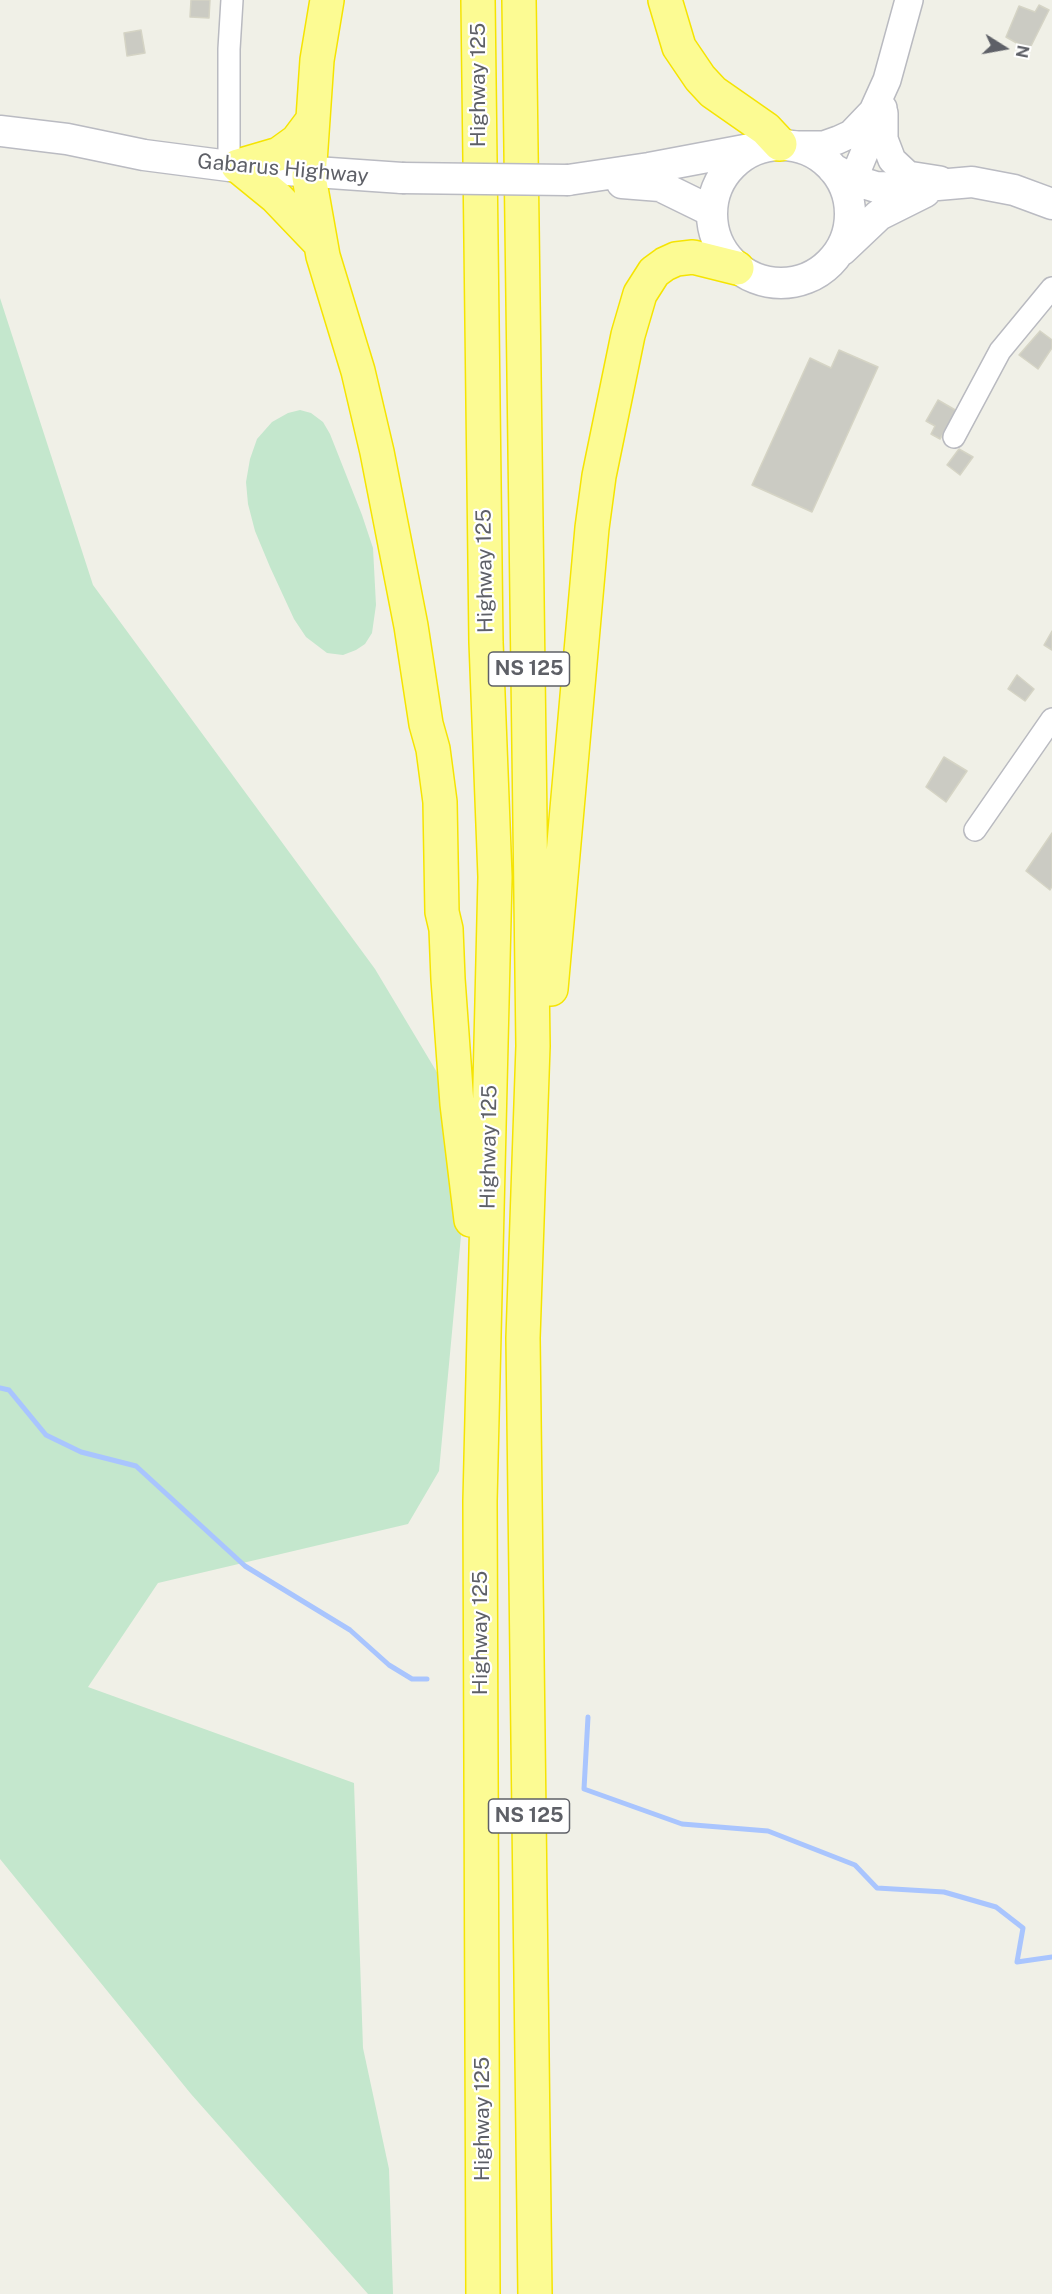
<!DOCTYPE html>
<html>
<head>
<meta charset="utf-8">
<style>
	body { margin:0 }
	#map { position:relative; width:1052px; height:2294px; overflow:hidden; background:#f0f0e7; font-family:"Public Sans",sans-serif }
	canvas { display:block }
	.north { position:absolute; left:974px; top:18px; width:60px; height:60px; -webkit-text-stroke:4px #fff; paint-order:stroke; rotate:101deg; font-size:16px; font-weight:700; line-height:24px; text-align:center; color:#5e6067 }
	.north::after { content:''; display:block; margin:auto; width:21px; height:27px; background:#5e6067; clip-path:polygon(50% 0,100% 100%,50% 72%,0 100%) }
</style>
</head>
<body>
<div id="map">
<canvas width="1052" height="2294"></canvas>
<div class="north">N</div>
</div>
<script>
const ctx = document.querySelector('canvas').getContext('2d');
ctx.lineJoin = 'round';
function fill(path, color) {
  ctx.fillStyle = color;
  ctx.fill(path, 'evenodd');
}
function toPath(rows) {
  const path = new Path2D();
  for (const r of rows) {
    if (r.length === 3) {
      path.moveTo(r[0] + r[2], r[1]);
      path.arc(r[0], r[1], r[2], 0, 2 * Math.PI);
      continue;
    }
    path.moveTo(r[0], r[1]);
    for (let i = 2; i < r.length; i += 2) path.lineTo(r[i], r[i + 1]);
  }
  return path;
}
function stroke(path, color, width, dash) {
  ctx.strokeStyle = color;
  ctx.lineWidth = width;
  ctx.lineCap = dash ? 'butt' : 'round';
  ctx.setLineDash(dash || []);
  ctx.stroke(path);
}
function write(font, color, halo, rows, align = 'center') {
  ctx.font = font + ' "Public Sans",sans-serif';
  ctx.lineWidth = 4.5;
  ctx.setLineDash([]);
  ctx.textBaseline = 'middle';
  ctx.strokeStyle = halo;
  ctx.fillStyle = color;
  for (const [text, x, y, turn = 0] of rows) {
    ctx.save();
    ctx.translate(x, y);
    ctx.rotate((+turn || 0) * Math.PI / 180);
    ctx.textAlign = isNaN(turn) ? turn : align;
    if (halo) ctx.strokeText(text, 0, 0);
    ctx.fillText(text, 0, 0);
    ctx.restore();
  }
}
fill(toPath([
	[0,298,93,585,375,969,471,1129,439,1471,408,1524,158,1583,88,1687,354,1783,363,2048,389,2169,393,2294,368,2294,191,2094,0,1859],
	[300,410,311,413,323,422,330,434,362,515,373,548,376,605,372,633,365,644,356,650,343,655,327,653,306,637,294,619,270,567,255,531,248,504,246,482,250,459,257,439,272,422,288,413]
]), '#c4e7cd');
stroke(toPath([
	[0,1388,9,1390,46,1435,81,1452,136,1466,245,1566,350,1630,389,1665,412,1679,427,1679],
	[588,1717,584,1789,682,1824,768,1831,855,1865,877,1888,944,1892,996,1907,1023,1928,1017,1962,1052,1957]
]), '#a9c5fe', 5);
const building = toPath([
	[191,0,210,0,209,18,190,17,191,0],
	[1039,5,1049,10,1029,50,1006,37,1019,6,1035,12,1039,5],
	[141,30,145,53,127,56,124,33,141,30],
	[1040,331,1052,340,1052,348,1038,369,1019,355,1040,331],
	[839,350,878,367,812,512,752,485,810,358,831,368,839,350],
	[938,400,957,411,940,439,931,434,935,426,926,421,938,400],
	[959,449,973,457,960,475,947,465,959,449],
	[1052,631,1052,650,1044,645,1052,631],
	[1017,675,1034,689,1025,701,1008,689,1017,675],
	[944,757,967,771,946,802,926,787,944,757],
	[1052,833,1052,886,1050,890,1026,871,1052,833]
]);
fill(building, '#cbcbc3');
stroke(building, '#d5d4c5', 1.5);
const minor = toPath([
	[229,166,229,49,232,0],
	[954,437,1000,351,1052,288],
	[975,830,1052,719]
]);
const tertiary = toPath([
	[884,113,884,139,892,160,908,175,940,180],
	[792,145,824,145,838,140,851,134,873,111,887,80,909,0],
	[849,200,853,180,883,108]
]);
const secondary = toPath([
	[0,131,67,139,144,155,229,166,402,178],
	[781,214,69],
	[833,169,853,180,876,187,903,188,972,182,1014,190,1052,204],
	[568,180,649,168,750,149],
	[622,183,660,186,707,209,712,215],
	[842,250,879,215,925,192]
]);
const motorway = toPath([
	[327,0,317,60,309,177,323,256,358,371,377,452,411,626,426,724,433,749,440,802,442,912,446,929,448,979,457,1104,471,1220],
	[478,0,486,642,495,877,480,1501,483,2294],
	[519,0,533,1046,523,1338,535,2294],
	[665,0,679,47,700,78,713,92,766,129,780,144],
	[238,166,276,197,320,243],
	[238,166,279,154,297,141,312,121],
	[551,989,592,528,599,476,628,335,640,294,654,272,665,264,676,259,693,257,737,268]
]);
stroke(minor, '#b9bac0', 24);
stroke(tertiary, '#b9bac0', 30);
stroke(secondary, '#babbc2', 33);
stroke(motorway, '#f5e402', 36);
stroke(minor, '#fff', 21);
stroke(tertiary, '#fff', 27);
stroke(secondary, '#fff', 30);
stroke(motorway, '#fcfb93', 33);
const secondaryBridge = toPath([
	[402,178,568,180]
]);
stroke(secondaryBridge, '#babbc2', 33, []);
stroke(secondaryBridge, '#fff', 30);
for (const [x, y, w] of [
	[529,669,81],
	[529,1816,81]
]) {
  const box = new Path2D();
  box.roundRect(x - w / 2, y - 17, w, 34, 4.5);
  ctx.fillStyle = '#fff';
  ctx.fill(box);
  stroke(box, '#5e6067', 1.5);
}
write('bold 20px', '#5e6067', null, [
	["NS 125",529,669],
	["NS 125",529,1816]
]);
write('21px', '#5e6067', '#fff', [
	["Highway 125",479,85,-90],
	["Gabarus Highway",283,169,5],
	["Highway 125",485,571,-91],
	["Highway 125",489,1147,-89],
	["Highway 125",481,1633,-90],
	["Highway 125",483,2119,-90]
]);
</script>
</body>
</html>
